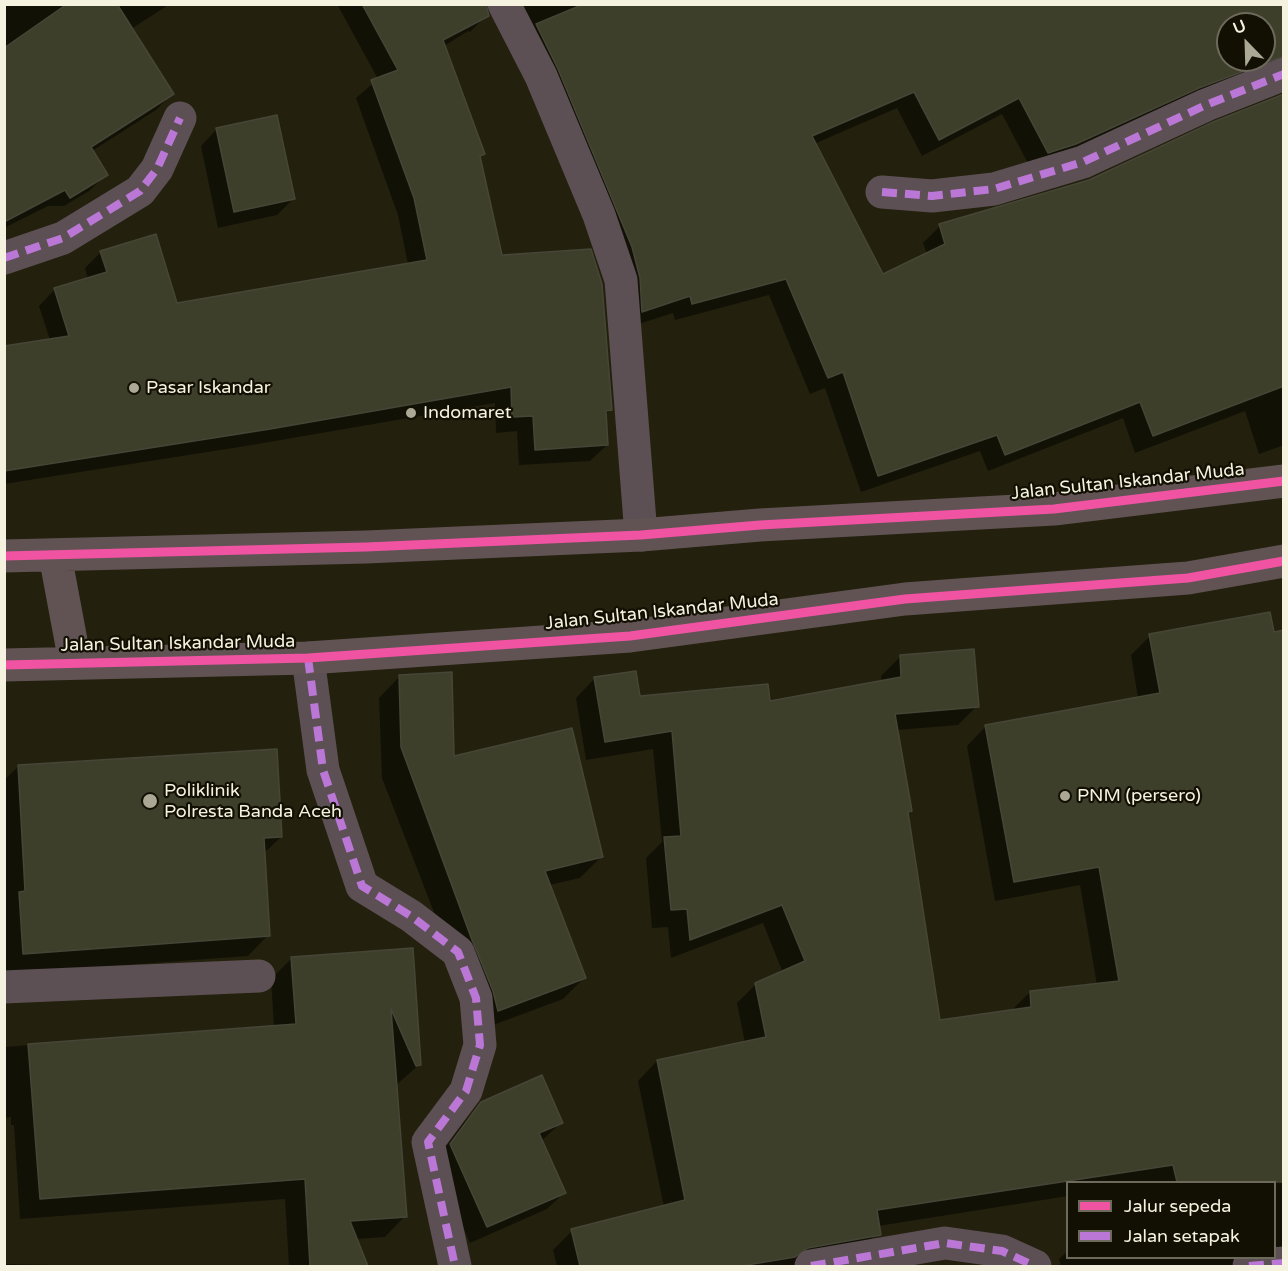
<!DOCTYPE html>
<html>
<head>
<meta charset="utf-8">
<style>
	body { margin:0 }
	#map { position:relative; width:1288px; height:1271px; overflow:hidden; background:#23200d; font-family:"Varela Round",sans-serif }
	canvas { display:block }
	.frame { position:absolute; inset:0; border:6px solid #f5f2df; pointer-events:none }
	.legend { position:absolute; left:1066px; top:1181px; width:210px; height:78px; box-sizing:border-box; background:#120f03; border:2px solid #6d6a5b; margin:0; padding:8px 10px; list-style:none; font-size:18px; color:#f5f2df }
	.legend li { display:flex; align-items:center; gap:12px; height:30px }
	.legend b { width:30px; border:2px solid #6d6a5b }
	.north { position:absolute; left:1216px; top:12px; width:60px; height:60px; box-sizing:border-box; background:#120f03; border:2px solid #6d6a5b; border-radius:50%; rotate:337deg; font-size:16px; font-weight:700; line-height:24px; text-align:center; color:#f5f2df }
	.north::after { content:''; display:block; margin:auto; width:21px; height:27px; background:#aca896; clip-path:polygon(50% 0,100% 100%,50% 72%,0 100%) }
</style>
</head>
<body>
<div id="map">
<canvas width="1288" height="1271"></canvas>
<div class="frame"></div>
<ul class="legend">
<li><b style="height:8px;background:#f153a3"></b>Jalur sepeda</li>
<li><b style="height:8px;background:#ba77d6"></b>Jalan setapak</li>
</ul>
<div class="north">U</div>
</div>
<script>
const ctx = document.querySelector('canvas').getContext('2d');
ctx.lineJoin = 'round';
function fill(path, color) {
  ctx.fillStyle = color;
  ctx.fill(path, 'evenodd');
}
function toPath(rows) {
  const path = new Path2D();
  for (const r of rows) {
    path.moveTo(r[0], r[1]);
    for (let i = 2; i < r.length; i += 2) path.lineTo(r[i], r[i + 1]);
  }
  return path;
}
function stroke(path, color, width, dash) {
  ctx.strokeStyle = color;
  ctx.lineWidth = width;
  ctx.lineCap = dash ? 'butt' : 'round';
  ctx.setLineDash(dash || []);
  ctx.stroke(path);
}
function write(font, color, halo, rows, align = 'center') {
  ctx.font = font + ' "Varela Round",sans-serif';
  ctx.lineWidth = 4.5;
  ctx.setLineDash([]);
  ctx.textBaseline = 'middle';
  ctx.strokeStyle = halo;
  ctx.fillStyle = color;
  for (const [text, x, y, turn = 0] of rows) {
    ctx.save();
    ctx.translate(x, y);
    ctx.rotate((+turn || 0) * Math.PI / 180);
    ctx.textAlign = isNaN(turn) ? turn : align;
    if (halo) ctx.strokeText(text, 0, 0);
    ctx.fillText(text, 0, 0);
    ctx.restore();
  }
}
fill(toPath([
	[4,4,170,4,131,29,172,94,156,110,92,151,106,175,89,191,64,206,48,206,4,228],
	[337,4,484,4,487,15,470,32,468,31,444,46,483,154,479,158,501,257,611,410,605,415,607,445,590,461,519,465,517,431,496,433,495,403,252,445,4,484,4,348,50,340,39,306,55,289,88,279,85,268,101,252,176,305,408,264,398,215,356,98,378,79],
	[495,4,1284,4,1284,83,1031,169,1002,114,922,156,897,108,814,144,882,276,927,254,923,243,940,226,1091,180,1284,96,1284,445,1259,454,1245,411,1135,453,1123,418,988,471,980,451,861,492,825,388,810,394,769,295,675,320,673,313,626,328,623,296],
	[1228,24,1264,24,1264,60,1228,60],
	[217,129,293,199,277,215,218,228,201,146],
	[1284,632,1284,1266,1061,1266,1059,1259,1068,1251,1068,1258,1274,1258,1274,1182,1068,1182,1068,1196,878,1226,879,1231,860,1250,791,1266,557,1266,553,1250,572,1231,664,1207,638,1081,657,1061,745,1043,737,1003,756,984,783,973,763,923,671,958,668,927,652,928,646,858,662,842,653,749,586,760,576,698,595,678,639,697,769,703,882,682,881,676,900,657,977,706,958,725,897,730,911,811,907,815,939,1021,1011,1011,1030,992,1097,985,1080,885,995,901,967,746,986,726,1138,698,1131,655,1150,636],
	[400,676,453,758,601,857,580,878,549,885,584,978,563,999,477,1031,473,1013,382,778,379,698],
	[19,766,281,837,263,854,268,935,248,956,4,974,4,780],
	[412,950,420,1064,395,1086,405,1216,385,1237,356,1239,367,1266,289,1266,285,1199,20,1219,14,1125,11,1125,11,1117,4,1118,4,1047,274,1027,271,979,292,958],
	[482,1103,562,1122,541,1141,564,1193,547,1209,470,1243,435,1161,465,1121],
	[4,1264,104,1266,4,1266]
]), '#0007');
const building = toPath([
	[67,4,117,4,174,94,91,147,108,175,70,198,65,190,4,222,4,48,67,4],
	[362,4,486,4,489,16,443,40,485,154,480,156,502,255,591,249,602,284,612,410,606,411,608,445,535,450,533,416,512,417,511,387,270,429,4,471,4,346,69,336,54,288,107,272,100,251,156,234,177,303,427,260,414,198,371,80,398,70,362,4],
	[584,4,1284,4,1284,56,1199,88,1076,144,1048,153,1019,98,939,140,914,92,812,136,883,274,945,244,939,224,1089,180,1213,122,1284,94,1284,386,1153,436,1140,402,1005,455,997,435,878,476,843,372,828,378,786,279,692,304,690,296,642,312,640,278,632,247,558,69,536,24,584,4],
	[1228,24,1264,24,1264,60,1228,60,1228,24],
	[277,115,295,199,234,212,216,128,277,115],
	[1270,612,1274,632,1284,630,1284,1182,1177,1182,1173,1165,877,1210,881,1235,808,1248,795,1257,741,1266,580,1266,571,1229,685,1200,657,1060,766,1037,755,983,805,961,782,905,690,940,687,909,671,910,664,837,681,836,672,731,605,742,594,677,636,671,640,696,768,684,770,701,901,677,900,655,974,649,979,707,895,714,912,811,908,812,940,1020,1031,1007,1030,991,1119,981,1099,867,1014,882,985,725,1160,693,1149,634,1270,612],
	[452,672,454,756,572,728,603,857,545,871,586,978,498,1011,493,991,472,940,401,747,399,675,452,672],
	[277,749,282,837,264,838,270,936,23,954,19,892,25,891,18,765,277,749],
	[413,948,421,1065,416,1066,391,1009,407,1217,350,1221,368,1266,310,1266,305,1179,40,1199,28,1044,296,1024,291,957,413,948],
	[542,1075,563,1123,539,1133,566,1193,487,1227,450,1144,481,1102,542,1075]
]);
fill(building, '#3e3f2b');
stroke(building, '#464637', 1.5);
stroke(toPath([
	[504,4,541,76,599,215,621,280,641,535],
	[882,192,932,196,994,189,1083,162,1206,105,1284,74],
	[4,258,63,238,140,191,157,169,180,118],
	[308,658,323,770,362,886,411,916,458,952,476,998,480,1045,466,1091,428,1142,455,1266],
	[4,987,259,976],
	[811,1266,945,1243,1002,1251,1035,1266],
	[1249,1266,1284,1263]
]), '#5c5054', 33);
stroke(toPath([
	[55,555,75,662],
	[4,556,366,547,641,535,760,525,1054,509,1284,481],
	[4,665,308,658,630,636,905,599,1188,578,1284,561]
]), '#615354', 33);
stroke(toPath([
	[882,192,932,196,994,189,1083,162,1206,105,1284,74],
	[4,258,63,238,140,191,157,169,180,118],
	[308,658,323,770,362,886,411,916,458,952,476,998,480,1045,466,1091,428,1142,455,1266],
	[811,1266,945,1243,1002,1251,1035,1266],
	[1249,1266,1284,1263]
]), '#ba77d6', 8, [15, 8]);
stroke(toPath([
	[4,556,366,547,641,535,760,525,1054,509,1284,481],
	[4,665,308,658,630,636,905,599,1188,578,1284,561]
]), '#f153a3', 9);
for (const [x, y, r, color] of [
	[134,388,6,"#aca896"],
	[411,413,6,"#aca896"],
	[1065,796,6,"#aca896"],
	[150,801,8,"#aca896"]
]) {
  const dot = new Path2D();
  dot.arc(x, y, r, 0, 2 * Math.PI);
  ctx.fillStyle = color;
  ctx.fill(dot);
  stroke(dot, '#120f03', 2);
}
write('18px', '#f5f2df', '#120f03', [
	["Pasar Iskandar",146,388],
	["Indomaret",423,413],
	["Poliklinik",164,791],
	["Polresta Banda Aceh",164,812],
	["PNM (persero)",1077,796]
], 'left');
write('18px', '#f5f2df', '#120f03', [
	["Jalan Sultan Iskandar Muda",1128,482,-6],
	["Jalan Sultan Iskandar Muda",662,612,-6],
	["Jalan Sultan Iskandar Muda",178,644,-1]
]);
</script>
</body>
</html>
